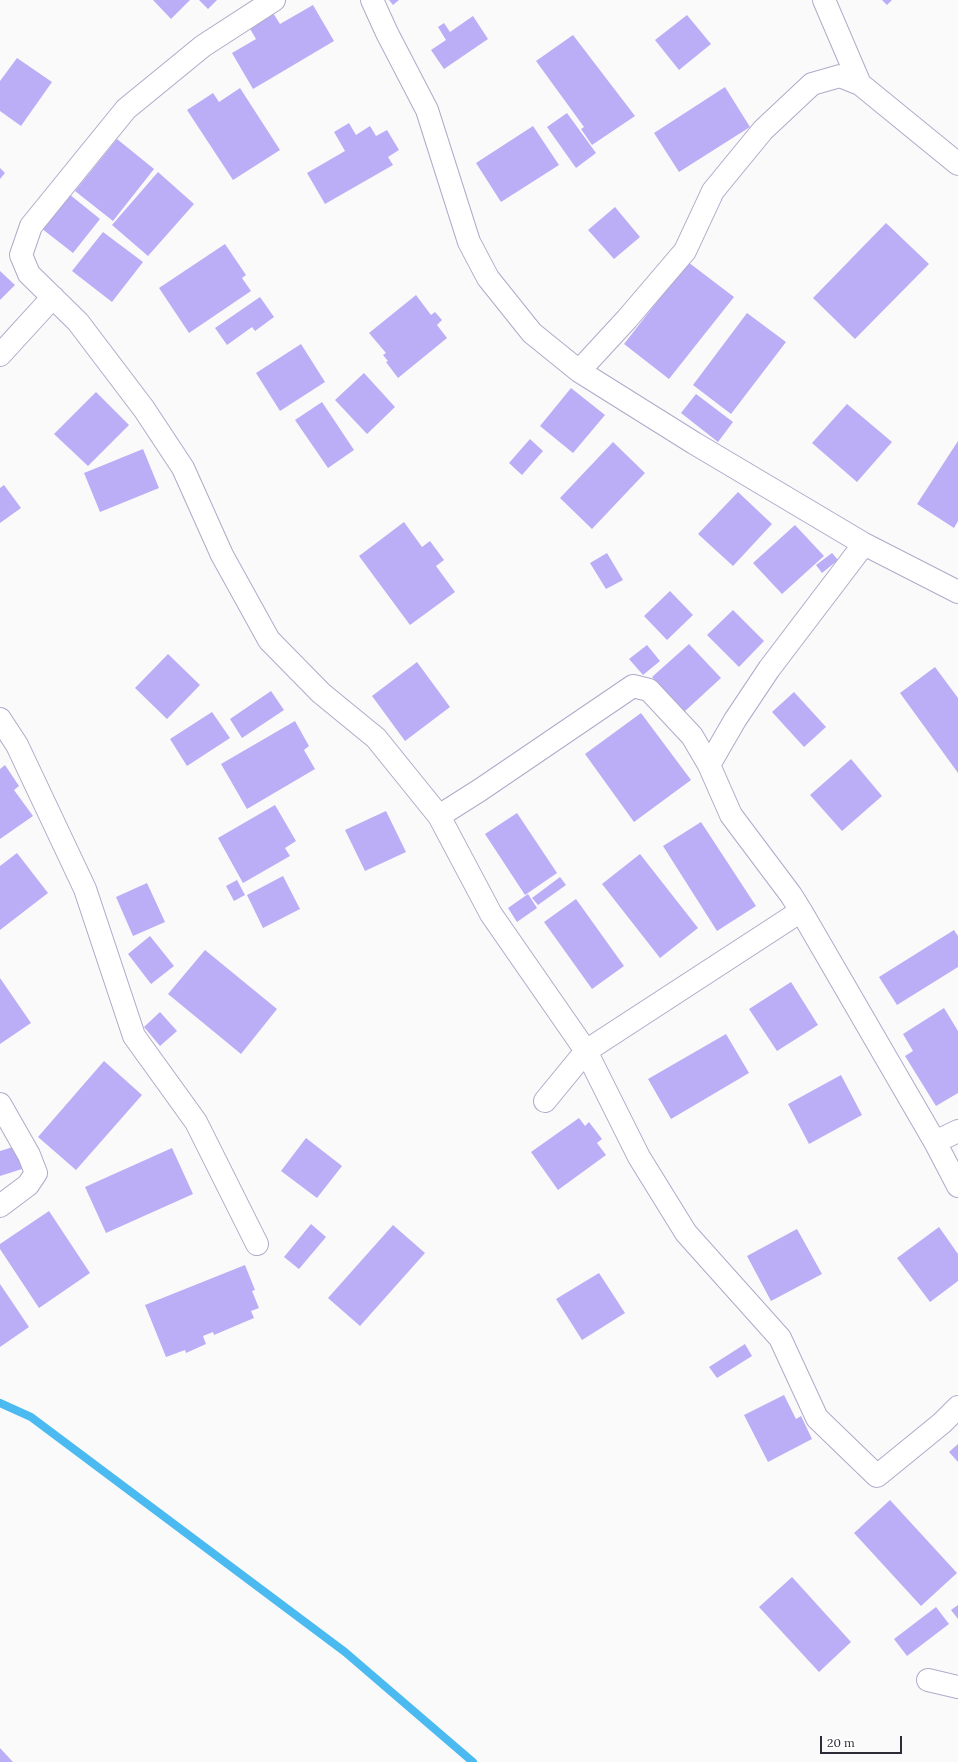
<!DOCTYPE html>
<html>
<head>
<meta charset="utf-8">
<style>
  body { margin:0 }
  #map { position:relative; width:958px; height:1762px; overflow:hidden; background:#fafafa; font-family:Lora,serif }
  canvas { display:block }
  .scale { position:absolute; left:820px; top:1736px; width:82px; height:18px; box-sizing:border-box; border:2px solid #2d2b38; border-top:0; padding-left:5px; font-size:12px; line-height:14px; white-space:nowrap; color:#2d2b38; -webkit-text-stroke:3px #fff; paint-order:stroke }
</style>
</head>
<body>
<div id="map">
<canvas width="958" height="1762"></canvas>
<div class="scale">20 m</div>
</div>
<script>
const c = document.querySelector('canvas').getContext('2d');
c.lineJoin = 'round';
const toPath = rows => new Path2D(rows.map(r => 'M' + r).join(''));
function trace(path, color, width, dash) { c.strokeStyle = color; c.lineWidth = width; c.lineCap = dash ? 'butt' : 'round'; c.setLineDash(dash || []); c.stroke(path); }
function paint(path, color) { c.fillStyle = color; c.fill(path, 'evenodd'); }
trace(toPath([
  [0,1403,31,1417,345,1652,473,1762]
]), '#4bbaf1', 8);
paint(toPath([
  [153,0,190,0,171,19],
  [199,0,217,0,208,9],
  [389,0,399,0,393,5],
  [882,0,892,0,887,5],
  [313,5,334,41,253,89,232,53,256,39,249,27,273,13,280,24],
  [687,15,711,44,679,70,655,40],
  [473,16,488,39,444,69,431,50,446,40,438,27,444,23,450,32],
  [573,35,635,116,592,145,581,129,584,127,536,61],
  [17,58,52,82,21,126,0,111,0,81],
  [725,87,750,127,679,172,654,133],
  [240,88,280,150,233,180,187,110,213,93,219,102],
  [567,113,596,153,576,168,547,127],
  [349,123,356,135,370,126,376,136,387,130,399,150,388,157,393,165,325,204,307,173,345,151,334,132],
  [533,126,559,165,501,202,476,163],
  [117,139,154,169,113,221,75,191],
  [0,168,5,173,0,179],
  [158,172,194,204,148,256,112,225],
  [69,194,100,219,73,253,41,228],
  [615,207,640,237,614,259,588,230],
  [886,223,929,264,855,339,813,298],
  [103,232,143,262,112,302,72,271],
  [225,244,246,275,242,278,251,291,189,333,159,288],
  [688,262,734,297,669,379,624,344],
  [0,271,15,285,0,300],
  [416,295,431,315,435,312,442,320,437,325,447,338,398,378,386,362,388,361,383,355,386,353,369,333],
  [260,297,274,317,255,331,252,327,227,345,215,328],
  [747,313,786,342,731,414,693,385],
  [301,344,325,382,280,411,256,373],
  [364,373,395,407,367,434,335,400],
  [571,388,605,415,573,453,540,426],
  [96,392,129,425,88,466,54,434],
  [696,394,733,422,718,442,681,413],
  [322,402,354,450,328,468,295,420],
  [847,404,892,442,857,482,812,443],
  [530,439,543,451,522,475,509,463],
  [958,441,958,521,954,528,917,504],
  [613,442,645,473,592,529,560,498],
  [143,449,159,488,100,512,84,473],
  [4,485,21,508,0,523,0,488],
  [738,492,772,524,733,566,698,534],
  [404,522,422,547,430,541,444,560,436,566,455,592,410,625,359,556],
  [795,525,824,556,782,594,753,563],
  [607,553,623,580,606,589,590,563],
  [832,553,838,560,822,573,816,565],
  [670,591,693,615,667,640,644,616],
  [733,610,764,641,739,667,707,635],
  [689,644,721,678,684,712,652,677],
  [647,645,660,661,643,675,629,659],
  [168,654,200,685,167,719,135,688],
  [417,662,450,707,405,741,372,696],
  [935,667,958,698,958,773,900,693],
  [271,691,284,710,242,738,230,719],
  [794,692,826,727,804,747,772,712],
  [212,712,230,738,187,766,170,739],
  [641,713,691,780,634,822,585,754],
  [295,721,309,746,304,750,315,769,247,809,221,764],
  [851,759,882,796,842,831,810,795],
  [5,765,19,786,14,790,33,816,0,839,0,769],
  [275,805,296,841,285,848,290,856,243,883,218,838],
  [386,811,406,852,365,871,345,830],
  [517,813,557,873,525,895,485,834],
  [701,822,756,906,717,931,663,846],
  [17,853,48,893,0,930,0,866],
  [640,854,698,928,660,958,602,884],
  [283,876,300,909,263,928,247,895],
  [560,877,566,885,538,905,532,898],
  [237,880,245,895,234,901,226,886],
  [147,883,165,922,133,936,116,897],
  [528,894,537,908,517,922,508,908],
  [576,899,624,966,592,989,544,922],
  [954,930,958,936,958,967,897,1005,879,977],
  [150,936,174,966,151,984,128,954],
  [205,950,277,1009,241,1054,168,994],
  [0,978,31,1023,0,1044],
  [791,982,818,1025,777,1051,749,1009],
  [944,1008,958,1031,958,1093,936,1106,905,1056,913,1051,903,1034],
  [160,1012,177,1031,160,1046,144,1027],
  [726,1034,749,1073,671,1119,648,1079],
  [104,1061,142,1095,76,1170,38,1137],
  [841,1075,862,1115,809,1144,788,1104],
  [579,1118,585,1126,589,1122,602,1139,597,1143,606,1155,558,1190,531,1152],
  [306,1138,342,1166,317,1198,281,1171],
  [16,1146,22,1169,0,1176,0,1151],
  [172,1148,193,1194,106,1233,85,1187],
  [49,1211,90,1273,39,1308,0,1249,0,1244],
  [311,1224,326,1237,299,1269,284,1257],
  [393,1225,425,1253,360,1326,328,1298],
  [939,1227,958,1254,958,1281,930,1302,897,1258],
  [797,1229,822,1274,771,1301,747,1256],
  [245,1265,255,1290,252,1291,259,1308,251,1311,254,1318,214,1335,213,1332,203,1336,206,1344,186,1353,185,1350,166,1357,145,1305],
  [599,1273,625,1313,582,1340,556,1299],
  [0,1284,29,1327,0,1347],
  [745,1344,752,1356,717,1378,709,1367],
  [784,1395,796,1419,801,1416,812,1439,768,1462,744,1415],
  [958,1444,958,1462,949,1452],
  [890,1500,957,1573,921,1606,854,1533],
  [792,1577,851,1642,819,1672,759,1607],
  [958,1605,958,1619,951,1610],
  [936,1607,949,1624,907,1656,894,1639],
  [0,1748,13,1762,0,1762]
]), '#bbaef6');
const minor = toPath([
  [274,0,203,46,126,109,31,226,21,255,29,274,78,322,144,409,183,468,222,555,269,640,321,693,376,738,439,816,480,790,633,686,649,690,692,736,709,765],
  [372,0,387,33,427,110,469,242,488,278,532,333,579,371,694,443,864,544,958,592],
  [824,0,860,84],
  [0,355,53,297],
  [579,371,627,319,685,251,713,191,763,130,812,84,840,76,860,84,958,164],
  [864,544,769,669,735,720,709,765,731,815,791,895,801,911,935,1142,958,1131],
  [0,719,17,745,85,889,134,1036,196,1122,257,1244],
  [439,816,491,914,586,1051,639,1157,686,1233,780,1338,817,1418,877,1476,942,1423,958,1407],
  [545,1101,586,1051,801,911],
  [0,1104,29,1155,36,1173,28,1185,0,1206],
  [935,1142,958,1186],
  [928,1680,958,1687]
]);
trace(minor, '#afaaca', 24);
trace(minor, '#fff', 22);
</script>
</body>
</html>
